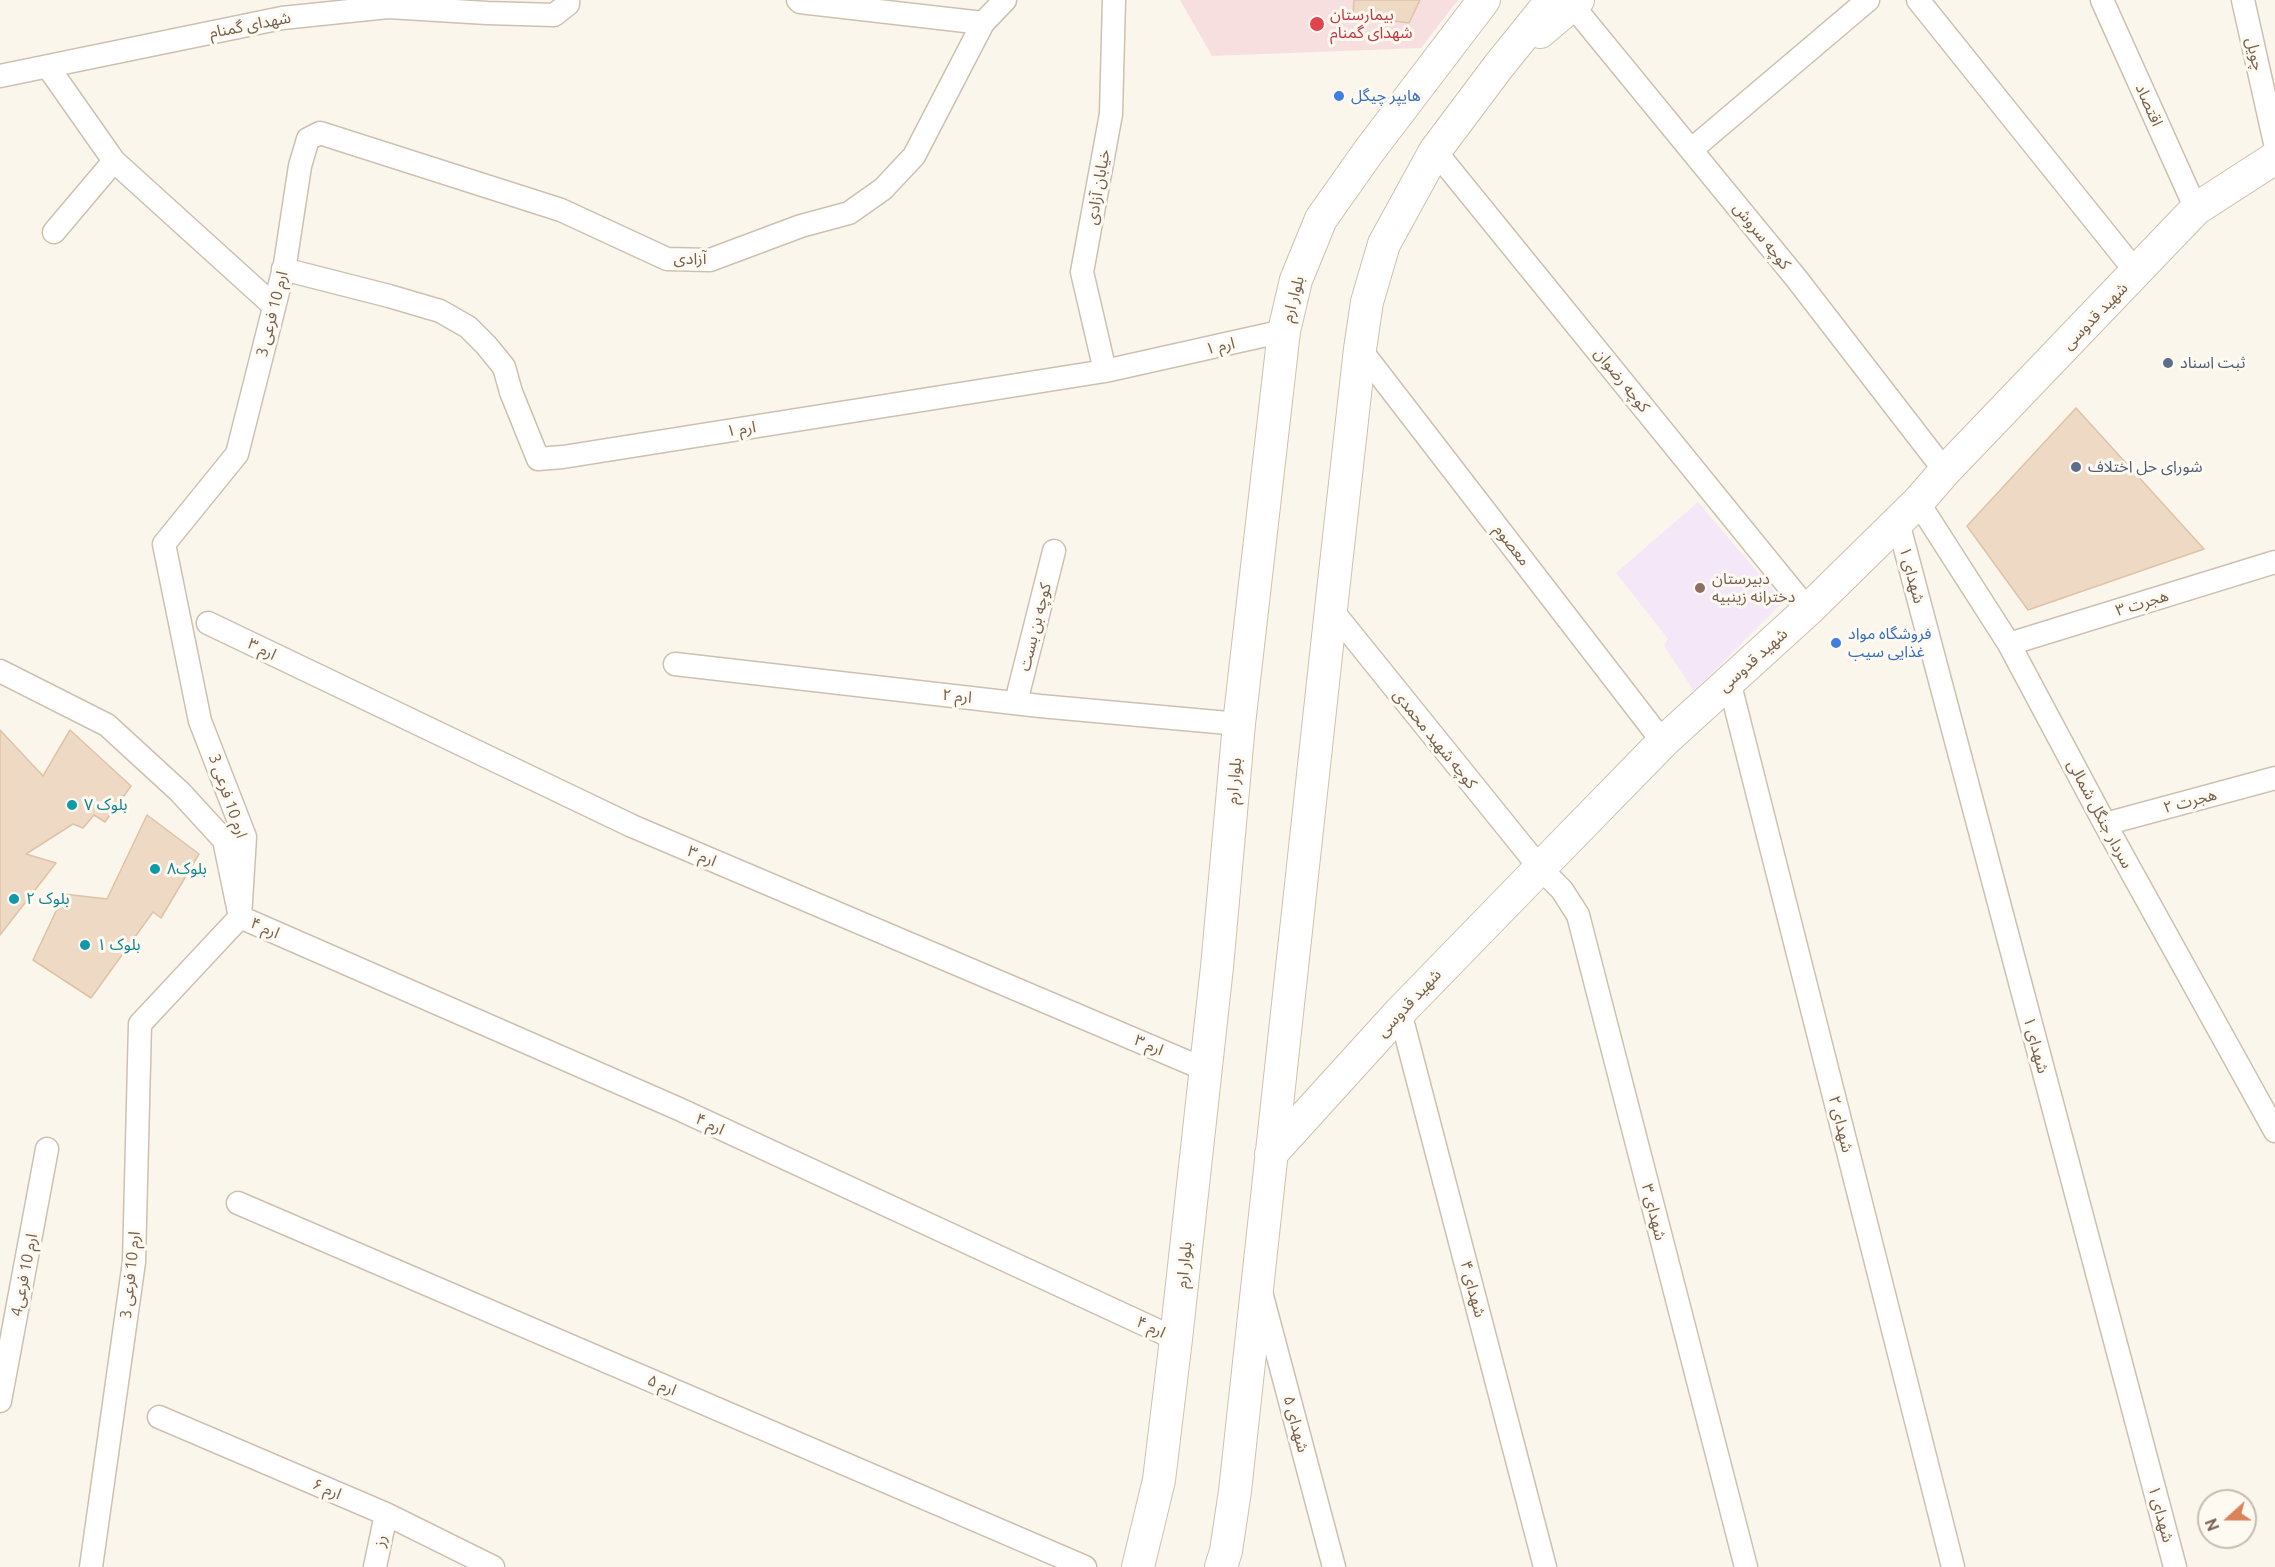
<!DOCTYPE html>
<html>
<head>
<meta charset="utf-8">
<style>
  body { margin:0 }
  #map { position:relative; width:2275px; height:1567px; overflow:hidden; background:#fbf6eb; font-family:Ubuntu,sans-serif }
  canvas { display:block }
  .north { position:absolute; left:2197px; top:1489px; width:60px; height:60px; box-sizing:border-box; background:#fefaf1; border:2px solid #c7bcb0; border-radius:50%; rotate:249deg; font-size:16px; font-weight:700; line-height:24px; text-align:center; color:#75604f }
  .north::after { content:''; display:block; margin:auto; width:21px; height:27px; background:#da835b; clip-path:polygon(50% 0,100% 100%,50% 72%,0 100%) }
</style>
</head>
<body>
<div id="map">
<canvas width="2275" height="1567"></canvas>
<div class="north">N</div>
</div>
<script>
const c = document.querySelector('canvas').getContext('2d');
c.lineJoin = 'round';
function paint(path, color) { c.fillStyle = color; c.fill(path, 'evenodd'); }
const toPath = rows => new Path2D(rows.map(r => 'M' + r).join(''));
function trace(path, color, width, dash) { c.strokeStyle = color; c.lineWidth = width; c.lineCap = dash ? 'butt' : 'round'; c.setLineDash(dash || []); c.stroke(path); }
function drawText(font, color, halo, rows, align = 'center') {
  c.font = font + ' Ubuntu,"Noto Sans Arabic",sans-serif'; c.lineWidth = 6; c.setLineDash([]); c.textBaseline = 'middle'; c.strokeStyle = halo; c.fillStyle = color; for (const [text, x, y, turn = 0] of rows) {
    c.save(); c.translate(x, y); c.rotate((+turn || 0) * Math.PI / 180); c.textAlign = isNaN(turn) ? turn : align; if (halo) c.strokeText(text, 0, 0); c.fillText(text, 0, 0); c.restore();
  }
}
paint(toPath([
  [1698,502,1783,602,1694,691,1664,646,1668,639,1616,573]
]), '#f3e7f8');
paint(toPath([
  [1180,0,1458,0,1421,48,1212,56]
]), '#f8dfdf');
const building = toPath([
  [1354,0,1420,0,1409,23,1353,15,1354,0],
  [2076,408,2204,549,2028,610,1967,526,2076,408],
  [0,730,43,776,70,730,131,786,105,822,94,815,83,828,73,824,26,854,56,863,0,935,0,730],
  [147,815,199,854,161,918,153,912,91,998,33,960,64,894,107,899,147,815]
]);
paint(building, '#eed9c5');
trace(building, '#e0c2a6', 1.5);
const street = toPath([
  [798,0,800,2,983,23],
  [1918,0,2137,273],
  [2102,0,2196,209],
  [2243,0,2275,143],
  [1573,6,1796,278,1945,471],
  [48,67,114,161],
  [0,76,282,18,388,7,487,13,554,15,568,4,568,0],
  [1691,150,1868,0],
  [1435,151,1808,610],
  [54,232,114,161,274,306],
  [283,269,389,296,440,311,468,327,486,345,504,367,511,392,538,459,563,457,1105,371,1284,331],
  [1360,349,1663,742],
  [1105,371,1082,272,1111,114,1114,0],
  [1918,502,2009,644,2105,824,2275,1131],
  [1898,522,2175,1567],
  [1331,609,1540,868,1562,890,1578,915,1746,1567],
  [208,623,632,826,1204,1069],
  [2009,644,2275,562],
  [675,664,1040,706,1239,724],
  [0,671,107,725,180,792,224,840,240,917,679,1109,1176,1339],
  [1729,681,1953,1567],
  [1016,702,1054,551],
  [2105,824,2275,778],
  [1400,1012,1545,1567],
  [238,1203,1085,1567],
  [1262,1296,1334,1567],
  [0,1401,47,1149],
  [159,1417,386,1514,493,1567],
  [91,1567,134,1262,140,1024,240,917,245,837,200,721,164,544,237,454,285,264,300,166,308,139,320,133,561,210,667,259,710,260,801,226,849,213,883,189,914,156,983,23,1005,0],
  [375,1567,386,1514]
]);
const secondary = toPath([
  [1540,32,1578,0],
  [1271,1154,1400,1012,1540,868,1663,742,1808,610,1918,502,1945,471,2196,209,2275,158],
  [1138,1567,1159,1480,1176,1339,1217,967,1239,724,1284,331,1296,280,1321,219,1369,151,1484,0],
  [1221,1567,1226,1551,1235,1491,1331,609,1360,349,1367,302,1384,244,1435,151,1498,67,1552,0]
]);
trace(street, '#cdc0b1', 25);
trace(secondary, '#cfc0af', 34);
trace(street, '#fff', 22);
trace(secondary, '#fff', 32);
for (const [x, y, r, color] of [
  [1317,24,8,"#e0444e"],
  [1339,96,6,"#3f7fe0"],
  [2168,363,6,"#5c6f8a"],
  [2076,467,6,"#5c6f8a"],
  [1700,588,6,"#8d6e63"],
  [1836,643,6,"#3f7fe0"],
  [72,805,6,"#0f9aa8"],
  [155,869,6,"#0f9aa8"],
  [14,899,6,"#0f9aa8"],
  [85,945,6,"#0f9aa8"]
]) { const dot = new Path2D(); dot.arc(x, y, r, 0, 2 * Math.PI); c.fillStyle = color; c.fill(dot); trace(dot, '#fefaf1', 2); }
drawText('16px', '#be3a42', '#fefaf1', [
  ["بیمارستان",1330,15],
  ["شهدای گمنام",1330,33]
], 'left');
drawText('16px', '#75604f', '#fefaf1', [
  ["شهدای گمنام",250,25,-11],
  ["چویل",2255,54,77],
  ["اقتصاد",2149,105,66],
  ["خیابان آزادی",1098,187,-80],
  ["کوچه سروش",1762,236,51],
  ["آزادی",690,259],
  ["بلوار ارم",1293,299,-75],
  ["ارم 10 فرعی 3",272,314,-76],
  ["شهید قدوسی",2095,316,-46],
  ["ارم ۱",1220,346,-13],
  ["کوچه رضوان",1622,380,51],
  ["ارم ۱",741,429,-9],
  ["معصوم",1512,545,52],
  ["شهدای ۱",1912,575,75],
  ["هجرت ۳",2142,603,-17],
  ["کوچه بن بست",1035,627,-76],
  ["ارم ۳",262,649,26],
  ["شهید قدوسی",1753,660,-42],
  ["ارم ۲",957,696,6],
  ["کوچه شهید محمدی",1435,739,51],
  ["بلوار ارم",1234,781,-85],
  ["ارم 10 فرعی 3",228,796,71],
  ["هجرت ۲",2190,801,-15],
  ["سردار جنگل شمالی",2100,814,62],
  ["ارم ۳",702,856,23],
  ["ارم ۴",265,928,24],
  ["شهید قدوسی",1409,1003,-47],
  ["ارم ۳",1149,1045,23],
  ["شهدای ۱",2036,1045,75],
  ["ارم ۴",710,1124,25],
  ["شهدای ۲",1841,1124,76],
  ["شهدای ۳",1654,1212,76],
  ["بلوار ارم",1184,1265,-84],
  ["ارم 10 فرعی4",24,1275,-79],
  ["ارم 10 فرعی 3",130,1275,-84],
  ["شهدای ۴",1473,1289,75],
  ["ارم ۴",1151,1327,25],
  ["ارم ۵",662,1385,23],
  ["شهدای ۵",1296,1424,75],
  ["ارم ۶",327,1489,23],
  ["شهدای ۱",2161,1514,75],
  ["رز",380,1541,-78]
]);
drawText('16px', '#366cbe', '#fefaf1', [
  ["هایپر چیگل",1351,96],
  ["فروشگاه مواد",1848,634],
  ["غذایی سیب",1848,652]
], 'left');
drawText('16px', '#4e5e75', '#fefaf1', [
  ["ثبت اسناد",2180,363],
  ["شورای حل اختلاف",2088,467]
], 'left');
drawText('16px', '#785e54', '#fefaf1', [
  ["دبیرستان",1712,579],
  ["دخترانه زینبیه",1712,597]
], 'left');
drawText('16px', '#0d838f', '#fefaf1', [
  ["بلوک ۷",84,805],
  ["بلوک۸",167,869],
  ["بلوک ۲",26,899],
  ["بلوک ۱",97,945]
], 'left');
</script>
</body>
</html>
